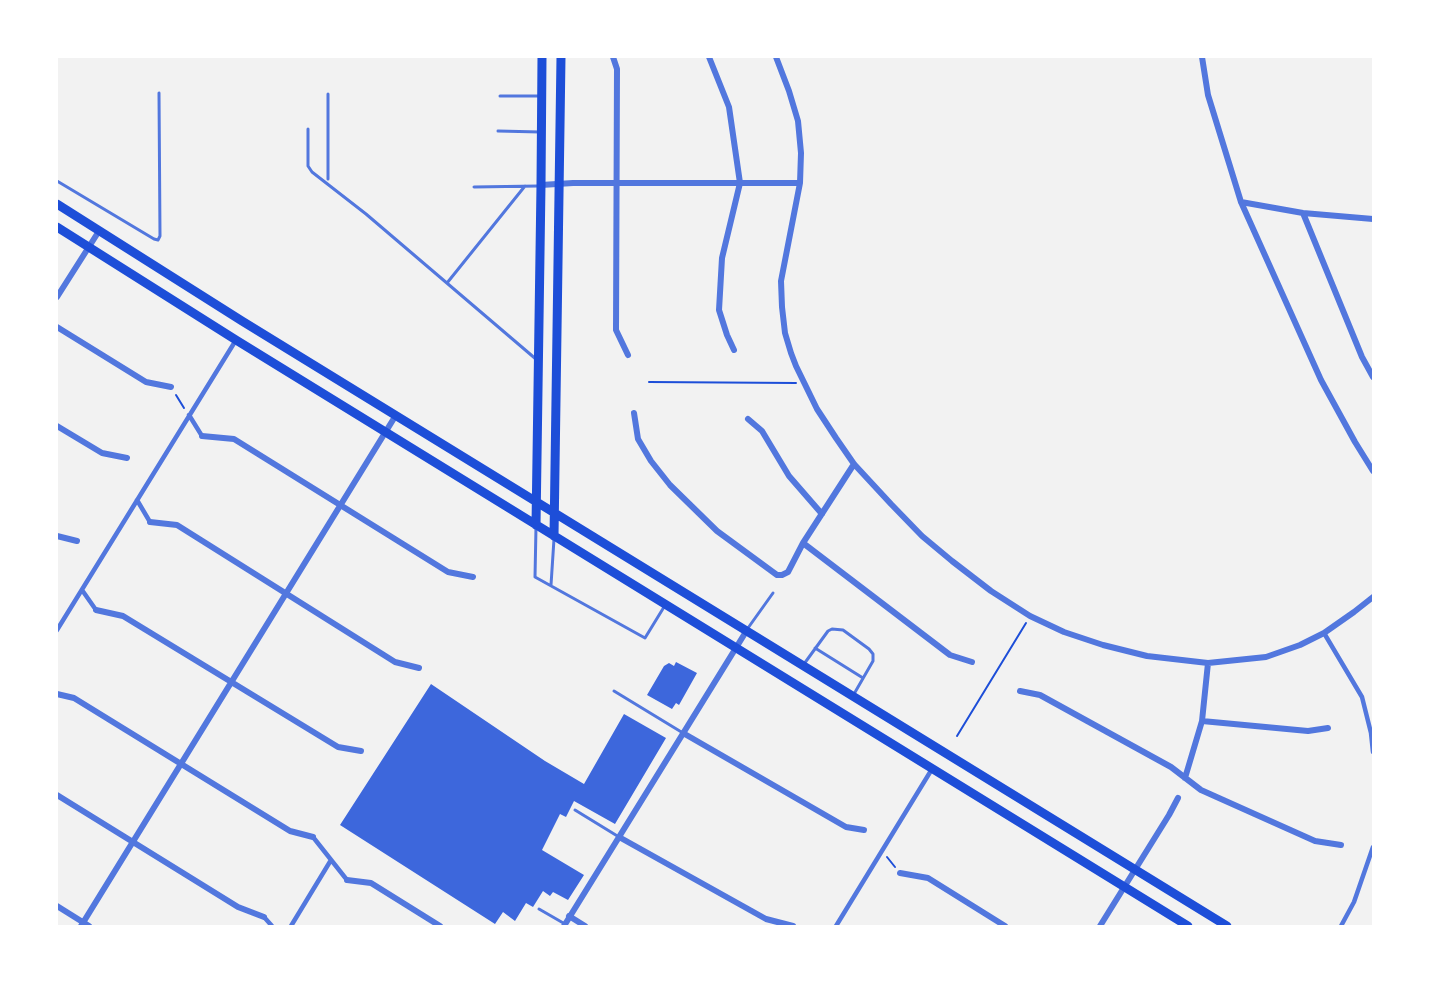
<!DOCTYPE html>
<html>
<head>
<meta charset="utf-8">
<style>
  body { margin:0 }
  #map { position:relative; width:1430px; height:983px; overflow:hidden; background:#f2f2f2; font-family:Georgia,serif }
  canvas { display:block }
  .frame { position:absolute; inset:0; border:58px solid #fff; pointer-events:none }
</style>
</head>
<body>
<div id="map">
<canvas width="1430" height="983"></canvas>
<div class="frame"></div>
</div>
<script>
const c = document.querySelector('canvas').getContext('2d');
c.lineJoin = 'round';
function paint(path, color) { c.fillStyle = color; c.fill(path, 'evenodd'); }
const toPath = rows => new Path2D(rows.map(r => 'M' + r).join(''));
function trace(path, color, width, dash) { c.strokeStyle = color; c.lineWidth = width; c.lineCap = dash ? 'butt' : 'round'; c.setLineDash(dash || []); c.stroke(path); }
paint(toPath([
  [676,662,697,673,679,705,676,703,672,709,647,695,664,666,669,663,674,666],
  [431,684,545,761,584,784,624,714,666,738,615,824,574,801,566,817,560,814,542,850,584,875,568,900,553,892,550,896,543,891,533,907,526,903,515,921,503,912,495,924,340,825]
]), '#3d67dc');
trace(toPath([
  [649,382,796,383],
  [176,395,184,408],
  [957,736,1026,623],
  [887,857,895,867]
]), '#1d4ed8', 2);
trace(toPath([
  [328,94,328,179],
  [500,96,540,96],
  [308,129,308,166,312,172,366,214,537,360],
  [498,131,540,132],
  [57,181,154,239,158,240,160,236,159,93],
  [474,187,538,186],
  [447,283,525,186],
  [536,527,535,577,645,638,664,607],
  [551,585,554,539],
  [748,628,773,593],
  [815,648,863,678],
  [804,664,828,631,832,629,843,630,869,649,873,654,873,661,854,694],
  [614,691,683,733],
  [575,810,619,837],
  [539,909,565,924]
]), '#5277de', 3);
trace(toPath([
  [189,415,202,436],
  [137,500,150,522],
  [82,590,96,610],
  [57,630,236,340],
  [1324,633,1362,697,1371,733,1373,752],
  [313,837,347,880],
  [264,917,272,926],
  [291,926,331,860],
  [836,926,932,769],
  [1341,926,1354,902,1373,847]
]), '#5277de', 4.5);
trace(toPath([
  [613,57,617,69,616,330,628,355],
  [709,57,729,107,740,183,722,258,719,310,727,335,734,350],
  [776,57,789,91,798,121,801,153,800,183,781,281,782,307,785,333,791,353,796,366,817,409,836,438,854,464,891,504,922,536,952,561,991,591,1030,616,1064,632,1103,645,1147,656,1208,663,1266,657,1300,645,1324,633,1354,612,1373,597],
  [1202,57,1208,95,1241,202,1321,380,1355,442,1373,471],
  [541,185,573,183,800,183],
  [1241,202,1303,213,1373,219],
  [1303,213,1362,357,1373,377],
  [57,297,99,231],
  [57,327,146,382,171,387],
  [634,413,638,439,651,461,670,485,717,531,777,575,782,575,788,572,803,543,854,464],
  [748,419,762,431,789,476,822,514],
  [57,426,102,453,127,458],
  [202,436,234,439,448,572,473,577],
  [150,522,177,525,395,662,419,668],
  [57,536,77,541],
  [803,543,950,655,972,662],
  [96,610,123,616,338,747,361,751],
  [1020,691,1040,695,1171,767,1201,790,1315,841,1341,845],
  [57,694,74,698,290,831,313,837],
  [1202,721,1308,731,1328,728],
  [683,733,846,827,864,830],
  [1185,778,1202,721,1208,663],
  [57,795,238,907,264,917],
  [619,837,766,919,793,926],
  [900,873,928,878,1005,926],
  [347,880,371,883,440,926],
  [57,906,89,926],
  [569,916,585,926],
  [81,926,396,415],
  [564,926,747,630],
  [1100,926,1169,815,1178,798]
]), '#5277de', 6);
trace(toPath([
  [57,204,242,321,1227,926],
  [57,227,236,340,1188,926],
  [536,525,541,185,542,57],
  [554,536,561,57]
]), '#1d4ed8', 9);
</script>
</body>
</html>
